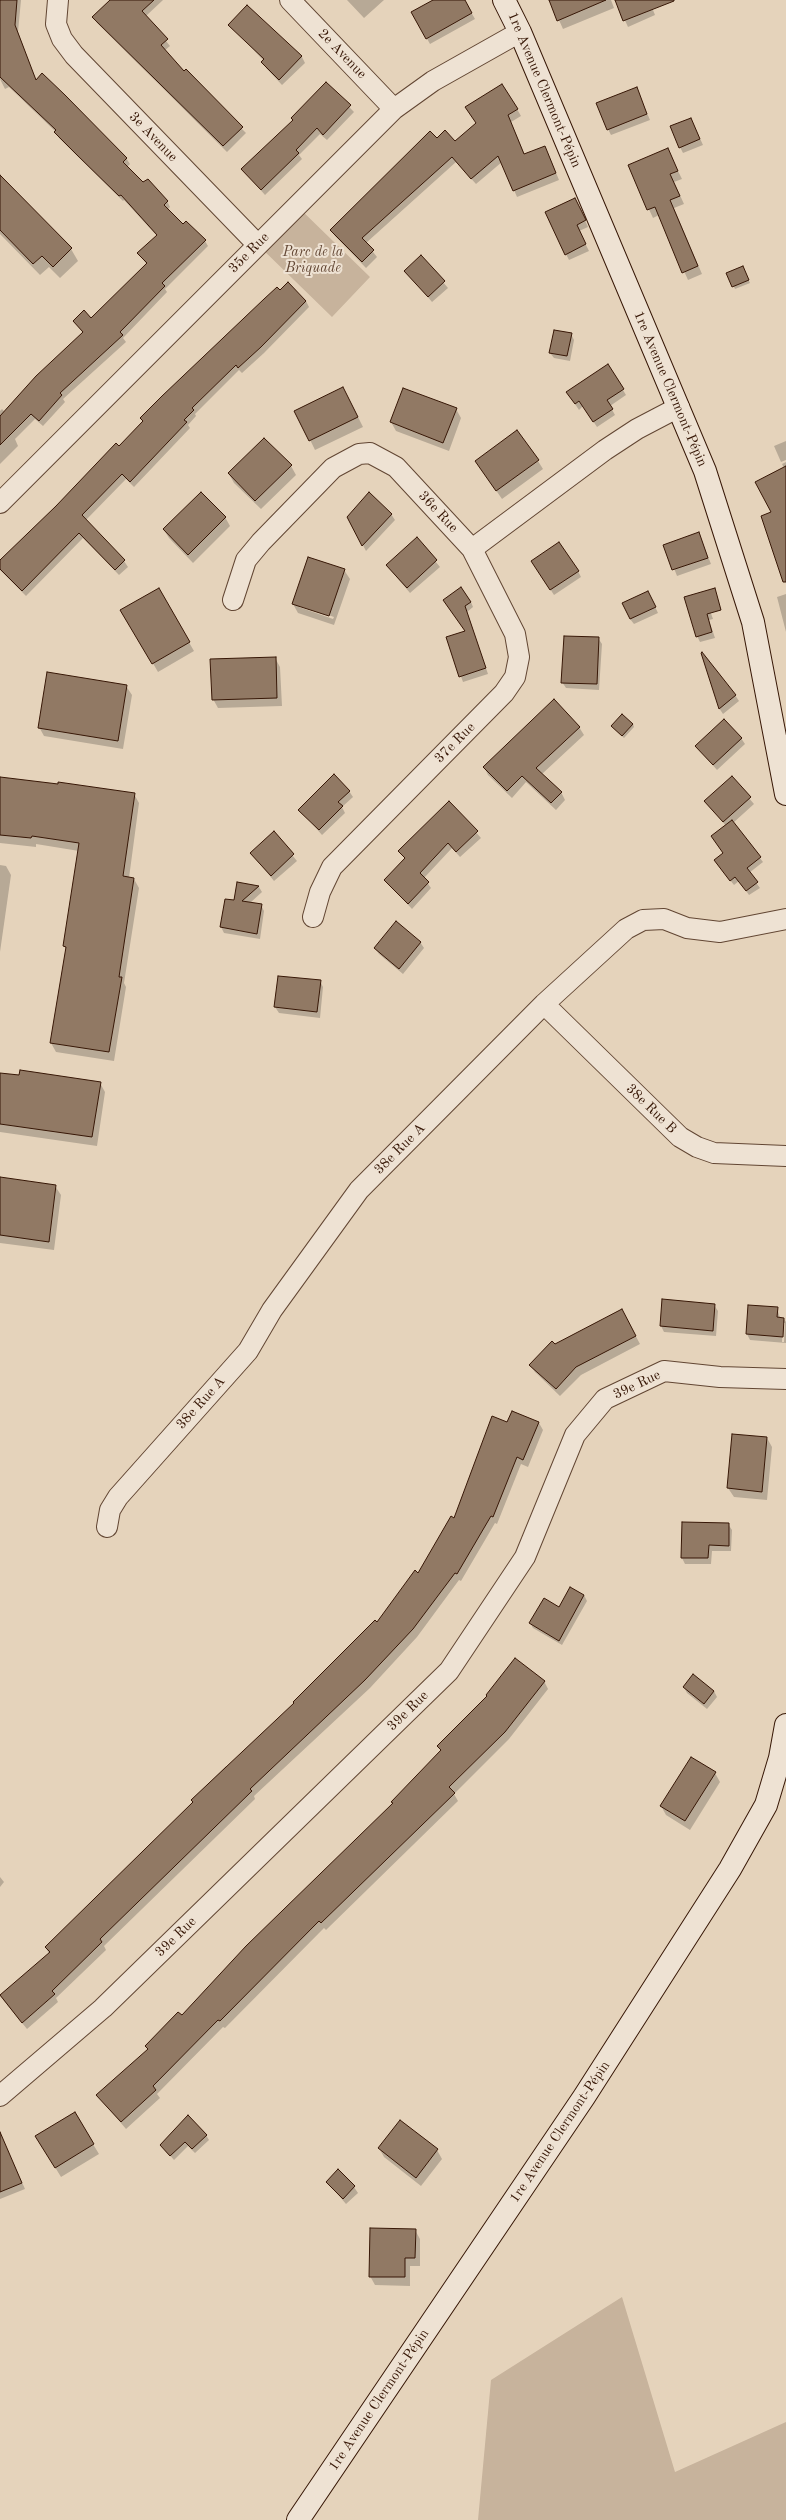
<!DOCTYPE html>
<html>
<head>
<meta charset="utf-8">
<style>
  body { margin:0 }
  canvas { display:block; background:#e5d3bb }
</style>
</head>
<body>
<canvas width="786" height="2520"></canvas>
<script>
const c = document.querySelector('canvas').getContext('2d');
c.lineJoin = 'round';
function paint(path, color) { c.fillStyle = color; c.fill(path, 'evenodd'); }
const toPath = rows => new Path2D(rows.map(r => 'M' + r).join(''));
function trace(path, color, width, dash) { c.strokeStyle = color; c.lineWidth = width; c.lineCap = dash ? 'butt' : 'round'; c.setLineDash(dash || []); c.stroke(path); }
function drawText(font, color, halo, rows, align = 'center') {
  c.font = font + ' "Old Standard TT",serif'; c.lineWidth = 4; c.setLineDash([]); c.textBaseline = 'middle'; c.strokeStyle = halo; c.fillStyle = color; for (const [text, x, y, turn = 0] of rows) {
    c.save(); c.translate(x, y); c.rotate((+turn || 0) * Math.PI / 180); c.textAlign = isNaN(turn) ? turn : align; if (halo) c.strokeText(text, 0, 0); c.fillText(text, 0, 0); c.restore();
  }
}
paint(toPath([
  [296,205,370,277,332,317,257,244],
  [622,2297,675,2472,786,2422,786,2520,478,2520,491,2380]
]), '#c7b39c');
paint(toPath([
  [0,0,21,0,18,32,36,81,126,158,130,164,127,167,143,184,167,201,170,207,167,210,183,226,205,241,208,246,165,289,167,292,123,338,126,342,63,399,65,402,43,426,35,419,15,439,18,446,0,464,0,411,2,409,5,412,83,333,74,321,91,319,147,265,139,254,157,236,124,200,123,201,59,138,56,132,9,87,5,89,0,79],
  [111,0,163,0,146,16,170,46,164,51,246,133,227,152,97,23,93,17],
  [347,0,384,0,364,18],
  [435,0,464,0,475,19,430,44,412,12],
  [550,0,611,0,614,8,563,29],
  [625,0,649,0,655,15,628,27,617,3],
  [247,7,302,57,305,63,282,85,266,68,264,61,230,25],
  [326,83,354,112,327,140,320,134,299,155,302,159,265,195,242,169,294,121],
  [639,94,650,120,611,135,608,129],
  [517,109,521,116,511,122,525,155,548,153,559,180,517,197,502,162,476,184,456,162,366,243,377,257,366,268,335,236,331,230,437,140,455,142],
  [691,119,703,145,683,153,680,147],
  [667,149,682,179,674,182,684,204,674,208,702,274,688,280,659,215,653,218,629,166],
  [0,185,71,249,78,261,60,278,49,267,40,275,0,234],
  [578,205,588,227,579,231,589,251,569,260,566,254],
  [421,256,448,288,432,302,406,271],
  [744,270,750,283,735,289,728,274],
  [306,301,309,307,264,353,242,373,239,370,195,414,196,416,188,425,190,428,134,487,126,479,86,520,124,561,128,567,119,575,83,538,26,596,0,570,0,561,120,448],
  [571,334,574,340,570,361,554,358,550,353],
  [623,390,626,395,610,406,615,415,597,427,583,406,579,410,571,398],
  [348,397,363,427,315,450,296,411],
  [456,409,461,418,449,451,396,431,391,422],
  [786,441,786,460,781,462,774,446],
  [538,461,543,469,502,499,482,470],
  [786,462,786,572,773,513,784,468,782,464],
  [291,466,296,475,261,509,234,483,229,474],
  [391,514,395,520,366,551,348,517],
  [225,517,230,526,193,563,169,538,164,530],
  [699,534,711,564,677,576,665,545],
  [417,539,440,567,410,593,387,566],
  [536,567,578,571,581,577,554,595],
  [344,570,350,579,334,625,298,613,293,604],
  [299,605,334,617,333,619,299,607],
  [158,589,194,651,158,672,122,610],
  [786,594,786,632,777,597],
  [651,598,658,613,634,624,630,619],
  [706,599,713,619,709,620,715,638,700,642,697,636],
  [444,601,471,602,473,607,467,612,488,674,463,682,447,638,466,631],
  [598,638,602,644,599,690,566,688,562,682],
  [275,658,280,667,282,706,218,708,213,699],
  [126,686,132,695,123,749,44,736,39,727],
  [735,695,739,701,723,714,719,708],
  [633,724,634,727,624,738,612,726],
  [579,727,584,735,542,774,561,792,565,800,556,810,526,782,512,798,488,775,484,767],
  [741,738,745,744,717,770,696,746],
  [0,778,134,794,139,803,129,878,134,879,139,888,124,983,126,987,114,1061,56,1052,51,1043,67,950,64,946,79,851,36,844,36,847,0,843],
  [732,778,754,804,733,823,763,862,749,873,760,888,749,895,739,881,734,885,718,865,724,853,712,837,726,826,706,801],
  [349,791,353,797,342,807,345,813,322,835,300,810],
  [449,802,481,838,460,857,452,848,424,878,431,888,412,909,385,880,405,859,400,851],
  [274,833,297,861,274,881,251,853],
  [0,865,6,866,11,875,0,952],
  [237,883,259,887,262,892,250,903,261,905,264,911,260,939,224,933,221,927,225,900,234,901],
  [420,942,424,948,403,974,379,954,375,948],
  [320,981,323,987,320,1018,279,1013,275,1007],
  [0,1074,100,1083,105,1092,97,1146,0,1132],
  [0,1178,55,1186,61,1195,54,1250,0,1243],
  [663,1300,714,1305,718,1311,716,1336,664,1332,661,1326],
  [749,1306,777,1308,780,1318,784,1319,786,1322,786,1343,750,1340,747,1334],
  [783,1323,785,1323,784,1342,782,1342],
  [626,1318,640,1344,581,1375,560,1396,535,1372,530,1365,555,1345],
  [507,1423,539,1423,543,1430,528,1467,521,1464,497,1524,495,1523,461,1581,459,1580,417,1637,370,1688,254,1796,255,1799,104,1946,106,1950,56,1998,58,2002,27,2029,0,1996,49,1954,46,1948,194,1803,192,1800,226,1766,228,1768,377,1623,419,1574,454,1519],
  [767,1438,772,1447,767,1500,734,1497,728,1488],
  [728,1524,732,1530,731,1551,712,1551,711,1564,685,1564,682,1558],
  [584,1595,587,1601,562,1645,533,1628,530,1623],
  [544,1681,548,1689,509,1739,454,1794,458,1801,326,1930,324,1928,225,2028,223,2027,157,2094,160,2098,126,2129,97,2095,148,2050,393,1804,392,1802,441,1751,438,1746],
  [684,1687,714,1691,717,1697,707,1709,687,1693],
  [715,1773,720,1782,690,1830,666,1815,661,1806],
  [0,1877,4,1882,0,1887],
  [74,2113,99,2154,61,2177,36,2136],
  [206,2135,209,2140,195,2153,188,2146,174,2160,161,2145],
  [379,2148,437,2150,442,2159,421,2186,384,2157],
  [0,2160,13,2162,25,2189,0,2199],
  [327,2182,354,2187,358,2193,346,2204],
  [415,2230,420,2239,420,2266,410,2266,410,2286,375,2285,370,2276]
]), '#0003');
const building = toPath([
  [0,0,17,0,15,25,36,80,42,73,65,95,127,158,123,162,143,182,148,179,168,201,164,205,183,224,186,221,206,240,162,283,165,286,120,332,123,335,60,393,62,395,39,421,31,414,0,445,0,416,36,376,83,332,73,321,84,310,91,318,147,263,137,253,157,235,121,195,119,196,77,155,54,132,56,130,0,77,0,0],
  [110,0,154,0,142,11,168,39,161,45,184,71,186,69,243,127,223,146,92,17,110,0],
  [433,0,465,0,472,13,426,39,411,12,433,0],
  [549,0,606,0,557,21,549,0],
  [615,0,674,0,674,1,623,21,615,0],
  [247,5,302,56,279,80,261,62,264,59,228,25,247,5],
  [326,82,351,105,323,135,317,128,296,150,299,153,261,190,241,169,293,120,291,118,326,82],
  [502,84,518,109,508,115,524,154,545,146,556,173,513,191,498,156,471,179,452,157,362,238,374,250,362,262,330,230,430,131,437,138,445,130,455,141,476,123,465,107,502,84],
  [637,87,647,114,607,130,596,103,637,87],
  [691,118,700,139,679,148,670,126,691,118],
  [668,148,678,171,670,174,680,196,670,200,698,266,682,273,655,207,647,210,628,165,668,148],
  [0,175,72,248,53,267,42,256,33,264,0,230,0,175],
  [575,198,586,220,577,225,586,244,565,255,545,212,575,198],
  [421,255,445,281,428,297,404,271,421,255],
  [743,266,749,280,732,287,726,273,743,266],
  [288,282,306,301,261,347,238,368,236,365,192,408,194,410,184,420,187,422,130,482,122,474,82,515,125,560,115,570,79,533,22,591,0,569,0,560,56,506,116,443,119,446,143,421,140,418,162,396,264,299,277,287,280,290,288,282],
  [554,330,572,333,567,356,549,353,554,330],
  [608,364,624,389,607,400,613,409,593,422,579,401,575,404,566,392,608,364],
  [343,387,358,417,309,441,294,411,343,387],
  [403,388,457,408,443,443,390,422,403,388],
  [517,430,539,460,496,491,475,461,517,430],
  [264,438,292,465,255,501,228,473,264,438],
  [786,466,786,582,783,582,761,516,771,512,755,482,786,466],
  [201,492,226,517,188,555,163,529,201,492],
  [369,492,392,514,362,546,347,517,369,492],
  [699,532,708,558,672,570,663,545,699,532],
  [417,537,437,560,407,588,386,565,417,537],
  [559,542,579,571,550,590,531,561,559,542],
  [308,557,345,569,329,616,292,604,308,557],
  [461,587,471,602,465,606,486,668,459,677,446,637,465,631,443,600,461,587],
  [159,588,190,642,152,664,120,610,159,588],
  [715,588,721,610,707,614,712,632,696,637,684,597,715,588],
  [648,591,656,607,630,619,622,603,648,591],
  [564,636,599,637,597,684,561,683,564,636],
  [702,652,736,695,719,709,701,653,702,652],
  [276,657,277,698,212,700,210,659,276,657],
  [47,672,127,685,118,741,38,728,47,672],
  [554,699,580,727,536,768,562,792,551,803,522,776,507,791,483,767,554,699],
  [622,714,633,724,622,736,611,726,622,714],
  [724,719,742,738,713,765,695,746,724,719],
  [334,774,350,791,338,802,343,806,319,830,298,810,334,774],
  [732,776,751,797,723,822,704,801,732,776],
  [0,777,58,784,58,782,135,793,123,876,134,878,119,977,122,977,109,1052,50,1043,66,947,63,946,79,843,32,836,31,838,0,835,0,777],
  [449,801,478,831,456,852,448,843,420,873,429,882,408,904,384,880,405,858,398,851,449,801],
  [732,820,761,857,747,868,758,882,746,891,735,877,730,881,714,860,723,853,711,836,732,820],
  [274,831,294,854,271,876,250,853,274,831],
  [237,882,259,886,242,901,262,904,257,934,220,927,225,899,234,900,237,882],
  [396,921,421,942,399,969,374,948,396,921],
  [278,976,321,980,317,1012,274,1007,278,976],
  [20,1070,101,1082,92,1137,0,1124,0,1073,19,1075,20,1070],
  [0,1177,56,1185,49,1242,0,1235,0,1177],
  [662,1299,715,1304,713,1331,660,1326,662,1299],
  [748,1305,778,1307,777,1317,784,1318,783,1337,746,1334,748,1305],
  [622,1309,636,1336,576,1367,556,1389,529,1365,552,1341,555,1344,622,1309],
  [512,1411,539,1422,523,1460,517,1457,493,1517,491,1516,457,1574,455,1573,413,1629,365,1680,250,1789,252,1791,100,1939,102,1942,52,1991,55,1994,22,2023,0,1995,50,1952,45,1947,193,1802,191,1800,294,1703,293,1702,375,1620,377,1622,415,1570,418,1573,451,1516,454,1518,492,1416,507,1422,512,1411],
  [732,1434,767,1437,762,1492,727,1488,732,1434],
  [682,1522,729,1523,729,1546,709,1545,708,1558,681,1558,682,1522],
  [570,1587,584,1595,559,1641,529,1623,544,1598,559,1607,570,1587],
  [515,1658,545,1681,505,1732,449,1787,455,1793,321,1923,319,1921,220,2021,218,2020,153,2086,156,2090,121,2122,96,2095,148,2049,145,2046,178,2012,182,2015,246,1946,393,1803,391,1802,441,1750,437,1746,487,1696,486,1695,515,1658],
  [693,1674,714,1691,704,1704,683,1687,693,1674],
  [691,1757,716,1772,685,1821,660,1806,691,1757],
  [75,2112,94,2144,55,2168,35,2136,75,2112],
  [188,2115,207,2135,192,2149,185,2142,170,2156,160,2145,188,2115],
  [400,2120,438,2149,416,2178,378,2148,400,2120],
  [0,2132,22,2183,0,2192,0,2132],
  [338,2169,355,2186,343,2199,326,2182,338,2169],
  [370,2228,416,2229,415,2258,405,2258,405,2277,369,2277,370,2228]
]);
paint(building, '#917964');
trace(building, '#371706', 1);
const street = toPath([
  [58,0,56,24,62,39,74,55,257,244],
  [290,0,394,109],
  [0,503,394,109,433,81,520,32],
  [472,549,605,450,637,429,679,407],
  [233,600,246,560,261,542,333,468,359,454,370,453,396,467,472,549,515,634,519,657,515,677,504,693,332,867,320,892,313,917],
  [544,1004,680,1137,697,1147,714,1153,786,1156],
  [107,1527,110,1510,118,1497,248,1351,272,1310,359,1190,544,1004,626,929,643,920,664,919,687,928,720,932,786,919],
  [0,2096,103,2008,449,1671,525,1557,575,1435,605,1399,664,1371,720,1377,786,1379]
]);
const secondary = toPath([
  [504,0,520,32,705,471,753,622,786,794],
  [298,2520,584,2097,730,1869,766,1805,780,1758,786,1725]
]);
trace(street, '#624633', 22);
trace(secondary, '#371706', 24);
trace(street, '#eee2d3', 20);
trace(secondary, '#eee2d3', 22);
drawText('14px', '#371706', '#eee2d3', [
  ["2e Avenue",342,54,46],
  ["1re Avenue Clermont-Pépin",544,90,67],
  ["3e Avenue",153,137,46],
  ["35e Rue",249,253,-45],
  ["1re Avenue Clermont-Pépin",670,389,67],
  ["36e Rue",438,512,47],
  ["37e Rue",455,743,-45],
  ["38e Rue B",651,1109,44],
  ["38e Rue A",400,1149,-45],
  ["39e Rue",637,1385,-25],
  ["38e Rue A",201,1403,-48],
  ["39e Rue",408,1711,-44],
  ["39e Rue",176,1937,-44],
  ["1re Avenue Clermont-Pépin",560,2132,-56],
  ["1re Avenue Clermont-Pépin",379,2400,-56]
]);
drawText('italic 14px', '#624633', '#eee2d3', [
  ["Parc de la",313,252],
  ["Briquade",313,268]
]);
</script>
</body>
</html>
